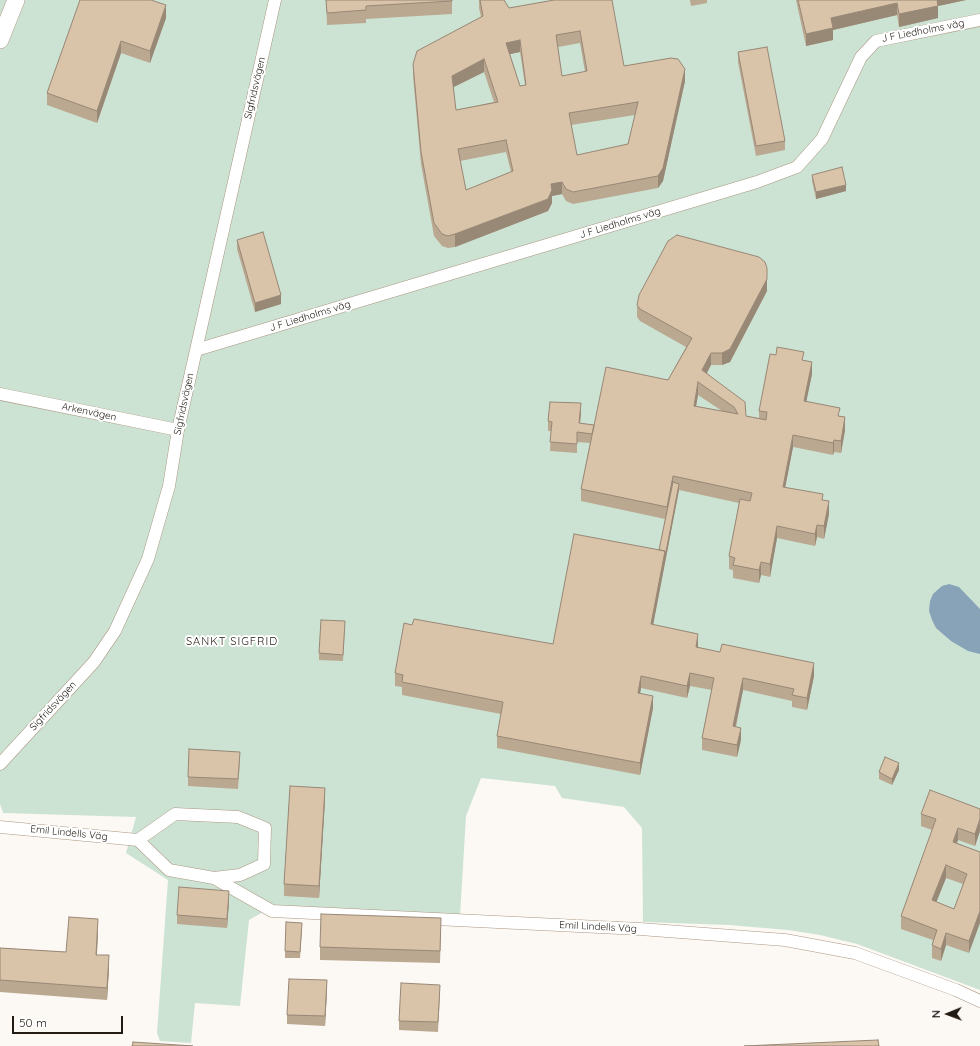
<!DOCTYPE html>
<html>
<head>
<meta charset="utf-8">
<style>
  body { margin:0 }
  #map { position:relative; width:980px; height:1046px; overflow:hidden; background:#fcf8f4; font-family:Quicksand,sans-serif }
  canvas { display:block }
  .north { position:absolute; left:928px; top:994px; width:40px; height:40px; -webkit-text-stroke:3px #fff; paint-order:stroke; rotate:269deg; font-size:11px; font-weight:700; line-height:16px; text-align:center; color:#221b13 }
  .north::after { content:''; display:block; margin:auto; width:14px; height:18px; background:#221b13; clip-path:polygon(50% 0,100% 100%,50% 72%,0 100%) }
  .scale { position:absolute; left:12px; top:1016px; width:111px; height:18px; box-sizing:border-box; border:2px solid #221b13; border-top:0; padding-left:5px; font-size:12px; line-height:14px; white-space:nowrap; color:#221b13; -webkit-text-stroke:3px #fff; paint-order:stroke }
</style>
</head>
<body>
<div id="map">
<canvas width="980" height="1046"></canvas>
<div class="north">N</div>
<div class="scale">50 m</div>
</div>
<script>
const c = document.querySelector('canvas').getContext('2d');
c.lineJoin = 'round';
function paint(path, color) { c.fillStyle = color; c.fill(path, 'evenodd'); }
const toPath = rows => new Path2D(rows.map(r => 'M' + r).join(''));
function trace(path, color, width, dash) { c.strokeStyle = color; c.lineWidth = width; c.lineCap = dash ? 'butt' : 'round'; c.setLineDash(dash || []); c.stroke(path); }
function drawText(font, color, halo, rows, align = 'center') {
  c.font = font + ' Quicksand,sans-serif'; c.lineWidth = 4; c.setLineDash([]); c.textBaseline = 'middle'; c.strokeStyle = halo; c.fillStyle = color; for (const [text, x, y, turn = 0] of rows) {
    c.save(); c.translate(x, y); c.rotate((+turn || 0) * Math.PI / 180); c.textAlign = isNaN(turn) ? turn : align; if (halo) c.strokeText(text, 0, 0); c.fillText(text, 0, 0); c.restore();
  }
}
paint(toPath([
  [0,0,980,0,980,990,857,944,820,935,788,930,729,925,643,922,642,828,624,807,562,798,555,786,481,778,466,816,460,916,272,907,249,920,240,1006,195,1003,191,1043,160,1041,157,1033,168,880,126,853,136,817,3,813,0,804]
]), '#cce3d3');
paint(toPath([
  [949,584,959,587,980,609,980,654,968,651,951,641,936,628,932,620,929,611,930,601,933,594,942,586]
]), '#88a3b8');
const street = toPath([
  [196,350,757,182,797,167,822,139,861,57,876,41,980,20],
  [0,394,178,430],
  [0,764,94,662,115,631,148,559,169,486,178,430,275,0],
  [0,827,138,840,169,870,214,878,272,911,640,929,785,940,855,953,956,990,980,1001],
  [138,840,175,814,238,817,265,828,264,864,240,875,214,878]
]);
const secondary = toPath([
  [0,40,16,0]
]);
trace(street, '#aa9782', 13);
trace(secondary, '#aa9782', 18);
trace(street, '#fff', 12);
trace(secondary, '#fff', 17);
paint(toPath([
  [80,0,166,18,150,63,121,53,97,123,47,105,47,93],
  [326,0,452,0,452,14,366,19,366,23,327,25],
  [479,0,504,0,509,8,554,0,624,66,685,81,663,181,658,188,573,204,566,201,562,194,552,196,552,203,548,211,455,247,448,248,442,246,434,236,421,164,413,76,413,64,481,17,479,8],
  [580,43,585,72,562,76,558,47],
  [520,52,525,85,520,86,510,54],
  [484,72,494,102,456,110,453,87],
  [635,115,628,144,577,155,571,125],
  [506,152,511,172,466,190,460,161],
  [690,0,707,0,707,3,691,6],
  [796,0,966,0,938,6,938,18,899,27,897,15,833,30,833,40,806,46],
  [738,52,785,141,785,150,756,156,738,62],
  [812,175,846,191,816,199,812,181],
  [237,240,281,304,255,312,237,249],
  [767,280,767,291,730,362,722,365,711,365,707,373,746,416,759,418,759,411,804,360,812,374,806,401,840,417,845,430,841,453,834,452,833,455,793,447,785,487,823,500,829,514,824,539,817,537,815,546,777,538,770,577,761,575,759,583,733,578,733,570,729,569,729,556,739,503,679,490,653,624,698,646,698,647,814,676,807,710,792,707,792,701,743,690,736,727,741,740,737,757,702,750,702,738,712,690,690,686,687,698,641,688,640,693,653,708,640,775,497,748,497,736,501,714,402,695,402,687,395,686,395,673,412,625,553,644,659,550,665,519,581,501,581,489,590,443,577,442,577,453,550,451,551,431,548,431,548,421,581,413,580,423,594,425,668,380,686,347,640,321,637,317,637,305],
  [698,395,722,411,696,406],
  [345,628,343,661,319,660,319,653],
  [240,761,238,789,188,786,188,777],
  [899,770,892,785,879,779,879,772],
  [325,800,319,898,284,896,284,884],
  [980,809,980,831,975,846,958,840,957,843,980,852,969,953,946,945,941,961,932,958,932,945,933,940,901,929,901,916,932,830,921,826,921,814],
  [946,878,963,884,954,909,936,902],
  [229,900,227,928,177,924,177,915],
  [302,929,300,958,285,958,285,951],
  [441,930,440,963,320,960,320,947],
  [98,931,97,955,109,968,107,1000,0,992,0,948,66,952],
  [327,990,325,1026,287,1024,287,1015],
  [440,994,438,1032,399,1030,399,1021]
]), '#bba891');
paint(toPath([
  [935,0,966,0,938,6,938,18,899,27,899,14],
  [897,3,897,15,833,30,833,40,806,46,806,34,831,18],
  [166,5,166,18,150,63,150,51],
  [520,40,520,52,506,55,506,43],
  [121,41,121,53,97,123,97,111],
  [484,59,484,72,452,88,452,76],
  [685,69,685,81,663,181,658,188,658,176],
  [562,182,562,194,552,196,552,203,548,211,455,247,455,234,551,184],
  [846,185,846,191,816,199,816,192],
  [767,268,767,291,730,362,722,365,722,353],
  [281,295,281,304,255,312,255,303],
  [711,353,711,365,702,382,702,370],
  [812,362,812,374,804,413,804,401],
  [698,382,698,395,694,418,694,406],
  [581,403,581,413,579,432,579,423],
  [845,417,845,430,841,453,841,441],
  [793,435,793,447,783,499,783,487],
  [834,440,834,452,833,455,833,443],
  [673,476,673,489,667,519,667,507],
  [679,484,679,490,651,636,651,624,665,551],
  [829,501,829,514,824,539,824,526],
  [817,525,817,537,815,546,815,534],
  [777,526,777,538,770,577,770,564],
  [761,562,761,575,759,583,759,570],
  [698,634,698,646,696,659,696,647],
  [814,663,814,676,807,710,807,698],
  [690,673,690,686,687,698,687,686],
  [641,676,641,688,638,705,638,693],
  [743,678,743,690,733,738,733,726],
  [653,696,653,708,640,775,640,763],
  [741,728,741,740,737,757,737,745],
  [899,763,899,770,892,785,892,779],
  [325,788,325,800,319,898,319,886],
  [980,819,980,831,975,846,975,834],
  [958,828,958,840,953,854,953,842],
  [946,865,946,878,932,913,932,900],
  [229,891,229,900,227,928,227,919],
  [980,911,980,923,969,953,969,941],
  [98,919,98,931,96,967,96,955],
  [946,933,946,945,941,961,941,949],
  [109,955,109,968,107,1000,107,988],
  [327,980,327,990,325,1026,325,1016]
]), '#988876');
const building = toPath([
  [80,0,151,0,166,5,150,51,121,41,97,111,47,93,80,0],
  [326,0,452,0,452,1,366,6,366,10,327,13,326,0],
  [480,0,504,0,509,8,554,0,612,0,624,66,671,58,678,59,685,69,663,168,658,176,573,192,566,189,562,182,551,184,552,190,548,199,455,234,448,236,442,234,434,223,421,152,413,64,417,51,483,16,480,0],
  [580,31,587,71,562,76,556,35,580,31],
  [520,40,526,85,520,86,506,43,520,40],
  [484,59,498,102,456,110,452,76,484,59],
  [638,102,628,144,577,155,569,113,638,102],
  [506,140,513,171,466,190,458,149,506,140],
  [798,0,937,0,938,6,899,14,897,3,831,18,833,28,806,34,798,0],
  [767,47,785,141,756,146,738,52,767,47],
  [842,167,846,185,816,192,812,175,842,167],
  [263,232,281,295,255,303,237,240,263,232],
  [677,235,759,257,765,262,767,268,767,279,730,349,722,353,711,353,702,370,745,402,746,416,766,420,767,412,759,411,770,354,776,355,777,347,804,352,802,360,812,362,804,401,840,408,838,416,845,417,841,441,834,440,833,443,793,435,783,487,823,494,822,500,829,501,824,526,817,525,815,534,777,526,770,564,761,562,759,570,733,565,735,558,729,556,740,499,750,501,752,493,673,476,667,507,581,489,606,367,668,380,692,338,640,309,637,305,639,295,668,241,677,235],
  [698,382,734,407,738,414,694,406,698,382],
  [550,402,581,403,579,423,594,425,592,434,577,432,577,444,550,442,552,422,548,421,550,402],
  [673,482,679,484,665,557,665,551,659,550,673,482],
  [574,534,665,551,651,624,698,634,696,647,720,652,722,644,814,663,807,698,792,695,794,689,743,678,733,726,741,728,737,745,702,738,714,678,690,673,687,686,641,676,638,693,653,696,640,763,497,736,503,702,402,682,403,675,395,673,404,623,412,625,414,619,553,644,574,534],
  [321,620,345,621,343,655,319,653,321,620],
  [189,749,240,752,238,779,188,777,189,749],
  [885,757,899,763,892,779,879,772,885,757],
  [290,786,325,788,319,886,284,884,290,786],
  [930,790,980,809,980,819,975,834,958,828,953,842,980,852,980,911,969,941,946,933,941,949,932,945,937,930,901,916,936,819,921,814,930,790],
  [946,865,967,874,954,909,932,900,946,865],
  [179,887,229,891,227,919,177,915,179,887],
  [321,914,441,918,440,951,320,947,321,914],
  [69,917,98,919,96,955,109,955,107,988,0,980,0,948,66,952,69,917],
  [286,922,302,923,300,952,285,951,286,922],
  [289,979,327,980,325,1016,287,1015,289,979],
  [401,983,440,985,438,1022,399,1021,401,983],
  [878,1040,879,1046,744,1046,878,1040],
  [133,1042,193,1046,132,1046,133,1042]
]);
paint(building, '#d9c3a9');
trace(building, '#988876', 1);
drawText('10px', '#221b13', '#fff', [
  ["J F Liedholms väg",923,31,-11],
  ["Sigfridsvägen",255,88,-77],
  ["J F Liedholms väg",620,223,-17],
  ["J F Liedholms väg",310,316,-17],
  ["Sigfridsvägen",184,404,-78],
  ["Arkenvägen",89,412,12],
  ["Sigfridsvägen",53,706,-47],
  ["Emil Lindells Väg",69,833,6],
  ["Emil Lindells Väg",598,927,3]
]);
c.letterSpacing = '1px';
drawText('11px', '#221b13', '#fff', [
  ["SANKT SIGFRID",232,642]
]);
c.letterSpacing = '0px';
</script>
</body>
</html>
